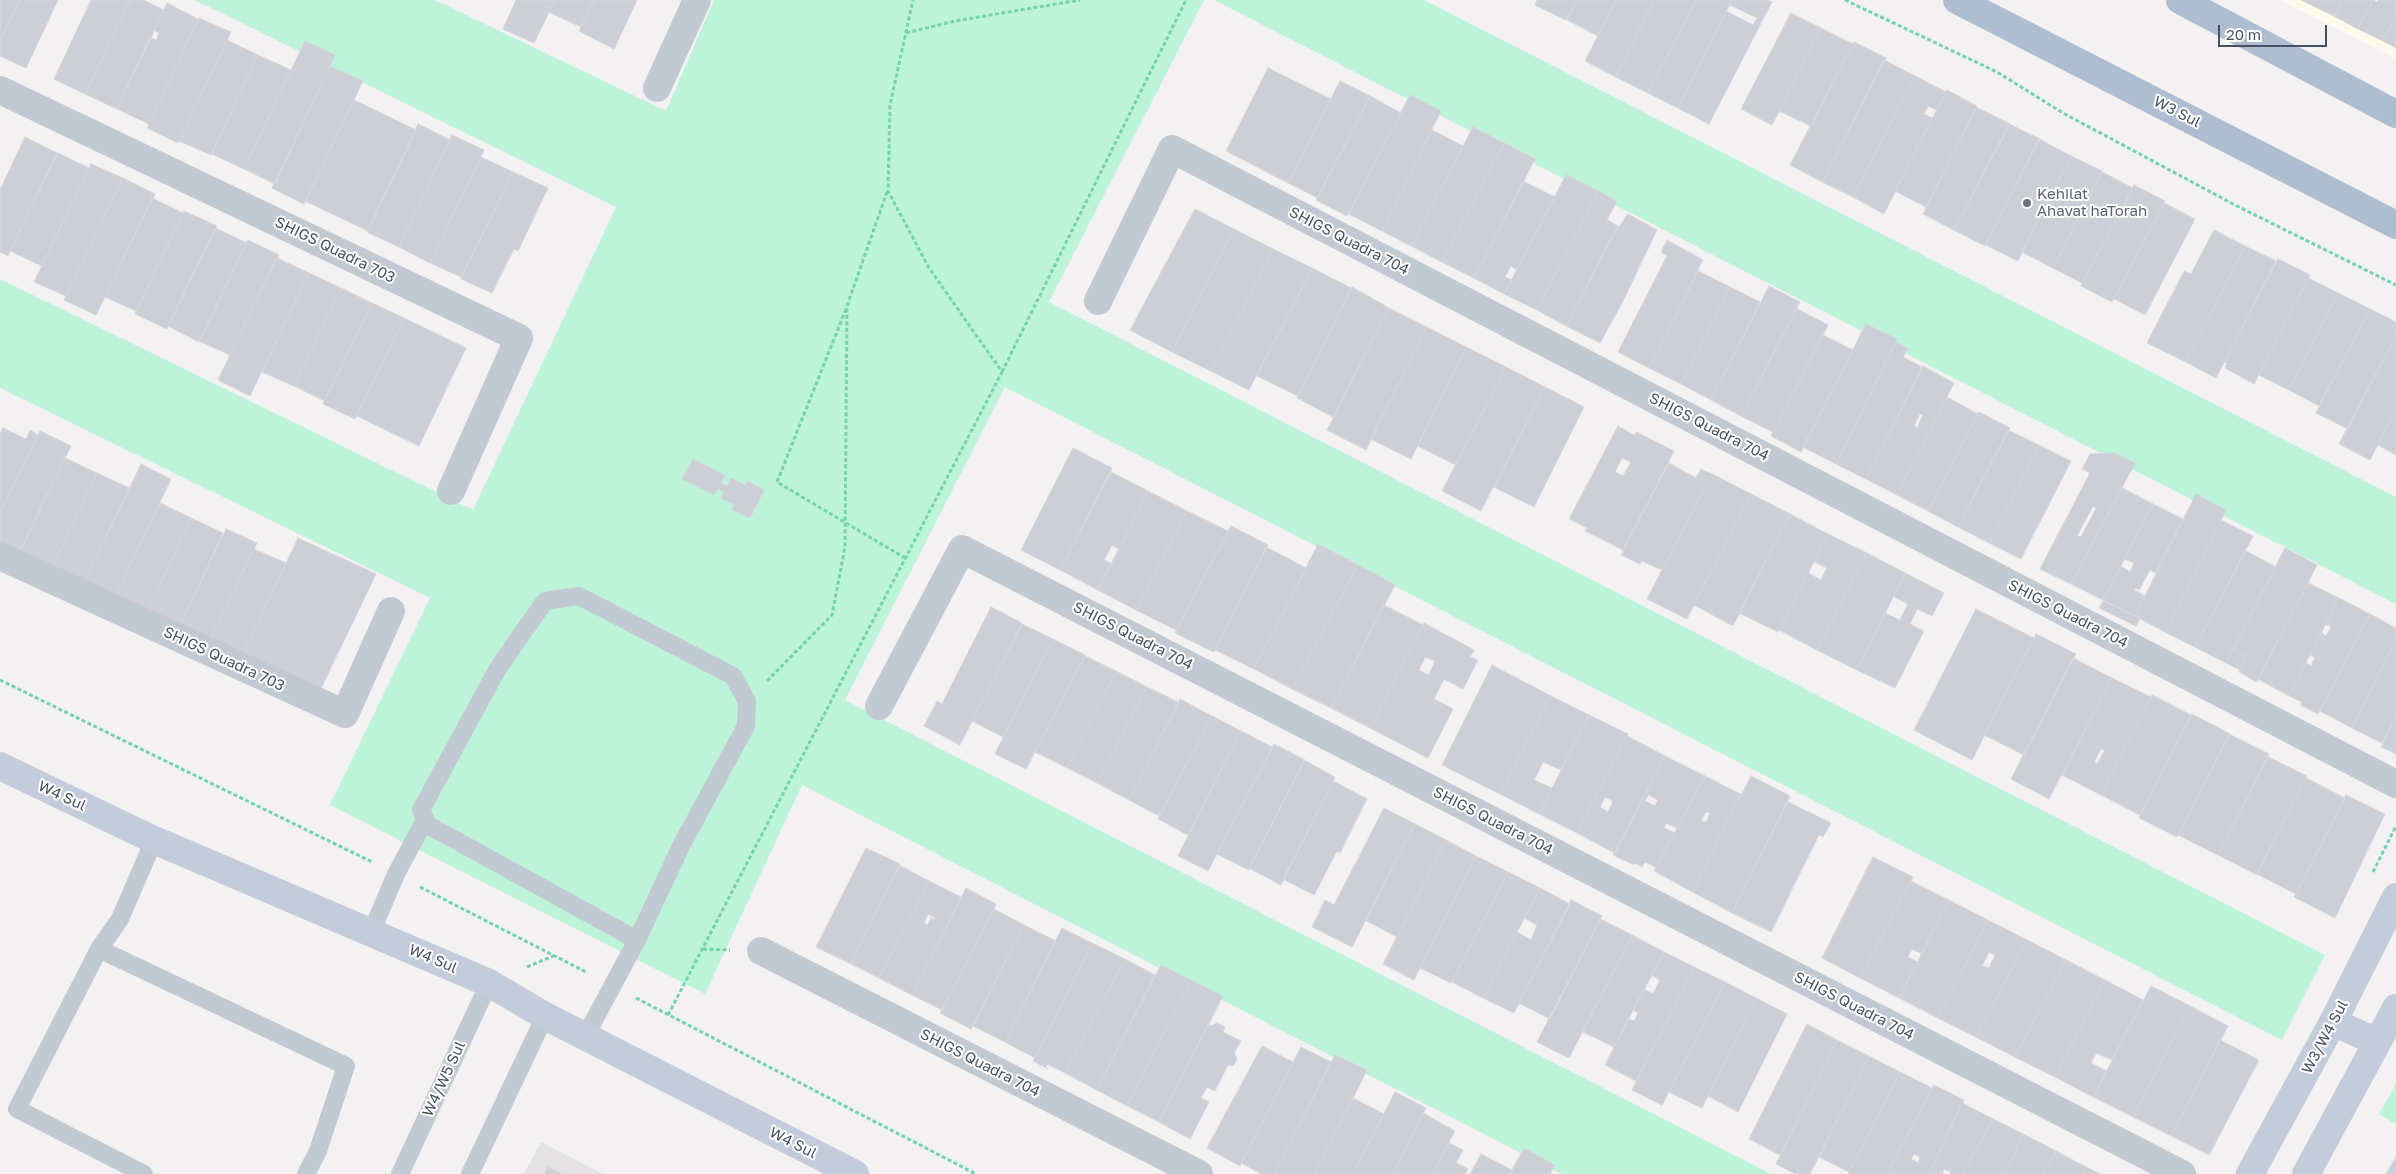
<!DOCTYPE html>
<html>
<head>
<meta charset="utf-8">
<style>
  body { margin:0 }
  #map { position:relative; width:2396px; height:1174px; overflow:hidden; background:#f3f1f1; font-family:"Golos Text",sans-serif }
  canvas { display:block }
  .scale { position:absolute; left:2218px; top:25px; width:109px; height:22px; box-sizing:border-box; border:2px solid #475260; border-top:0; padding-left:6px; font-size:15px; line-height:18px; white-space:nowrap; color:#475260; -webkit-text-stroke:4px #fff; paint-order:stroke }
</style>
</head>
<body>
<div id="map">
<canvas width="2396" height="1174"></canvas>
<div class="scale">20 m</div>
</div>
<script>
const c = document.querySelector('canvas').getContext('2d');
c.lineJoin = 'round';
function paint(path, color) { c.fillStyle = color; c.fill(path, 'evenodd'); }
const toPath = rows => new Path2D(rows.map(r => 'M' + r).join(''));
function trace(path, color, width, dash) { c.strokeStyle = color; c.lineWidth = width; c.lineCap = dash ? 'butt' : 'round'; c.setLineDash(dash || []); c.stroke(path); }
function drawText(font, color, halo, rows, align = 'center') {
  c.font = font + ' "Golos Text",sans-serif'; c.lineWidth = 4; c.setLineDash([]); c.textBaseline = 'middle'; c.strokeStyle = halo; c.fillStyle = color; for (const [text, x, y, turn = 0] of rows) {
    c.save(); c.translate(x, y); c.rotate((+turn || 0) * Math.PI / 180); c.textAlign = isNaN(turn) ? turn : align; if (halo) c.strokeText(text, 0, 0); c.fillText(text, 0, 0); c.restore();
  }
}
paint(toPath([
  [2280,0,2396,0,2396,59]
]), '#fdfaeb');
paint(toPath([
  [541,1142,603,1174,524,1174]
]), '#e4e2e3');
paint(toPath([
  [195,0,435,0,666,111,714,0,1204,0,1049,302,2325,955,2282,1040,1005,387,845,700,1771,1174,1562,1174,802,785,705,994,330,805,430,598,0,388,0,279,473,510,616,207],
  [1214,0,1424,0,2396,497,2396,604],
  [2396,1084,2396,1124,2379,1114]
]), '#bdf3d8');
const building = toPath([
  [0,0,20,0,0,40,0,0],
  [20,0,58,0,26,68,0,56,0,40,20,0],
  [91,0,130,0,85,94,54,79,91,0],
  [130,0,143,0,164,10,117,109,85,94,130,0],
  [516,0,555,0,534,43,503,29,516,0],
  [555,0,594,0,581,27,549,12,555,0],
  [594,0,637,0,614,49,579,31,594,0],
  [1537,0,1577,0,1566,20,1535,5,1537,0],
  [1577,0,1616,0,1598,36,1567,20,1577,0],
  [1616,0,1654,0,1616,77,1585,61,1616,0],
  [1654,0,1696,0,1648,93,1616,77,1654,0],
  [1696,0,1732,0,1678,108,1648,93,1696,0],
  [1732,0,1767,0,1772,2,1709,124,1678,108,1726,11,1753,25,1757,18,1730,5,1732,0],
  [2301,0,2342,0,2334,16,2301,0],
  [2342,0,2373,0,2358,29,2334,16,2342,0],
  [2373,0,2377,2,2378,0,2396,0,2396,15,2383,41,2358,29,2373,0],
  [167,3,198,19,149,124,117,109,150,37,156,40,159,33,154,30,167,3],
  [1791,13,1821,28,1772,125,1741,109,1791,13],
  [2396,15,2396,48,2383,41,2396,15],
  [199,18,231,32,178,143,147,128,199,18],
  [1821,28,1853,44,1811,126,1779,111,1821,28],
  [227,40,258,55,211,155,179,141,227,40],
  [305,41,335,55,275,184,244,169,305,41],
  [1854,42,1886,58,1822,182,1790,165,1854,42],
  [258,55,291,70,244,169,212,154,258,55],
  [1884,60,1915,76,1853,197,1822,182,1884,60],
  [330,66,363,81,304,204,272,188,330,66],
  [1268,68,1331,99,1288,183,1226,151,1268,68],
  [1915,76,1946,92,1937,110,1928,106,1924,114,1932,118,1884,214,1853,197,1915,76],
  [1340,81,1370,96,1318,198,1288,183,1340,81],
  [1947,90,1977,106,1926,207,1895,191,1947,90],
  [1410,95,1441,111,1382,231,1349,214,1410,95],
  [1370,96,1401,113,1347,216,1316,200,1370,96],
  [354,100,416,130,368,231,305,201,354,100],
  [1976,107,2010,124,1954,230,1923,214,1976,107],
  [418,124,450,140,399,247,367,232,418,124],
  [2009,124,2040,139,1985,246,1954,230,2009,124],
  [1473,127,1504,143,1442,262,1411,246,1473,127],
  [1432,130,1463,146,1411,246,1382,231,1432,130],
  [452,135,484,150,430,263,399,247,452,135],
  [25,137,57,153,8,256,0,252,0,190,25,137],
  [2039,139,2071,156,2018,261,1986,245,2039,139],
  [1504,143,1535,159,1474,278,1442,262,1504,143],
  [58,153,89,168,42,266,10,251,58,153],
  [2071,156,2102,171,2053,268,2022,252,2071,156],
  [481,157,513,172,461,277,430,263,481,157],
  [91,164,123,178,66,296,34,282,91,164],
  [513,172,548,188,518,251,514,249,492,293,461,279,513,172],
  [2102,172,2133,188,2082,283,2053,268,2102,172],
  [1566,175,1598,191,1537,310,1504,294,1566,175],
  [123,178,155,194,96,315,64,300,123,178],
  [1523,181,1555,197,1517,270,1511,266,1505,277,1512,280,1504,294,1474,278,1523,181],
  [2134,185,2165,201,2112,302,2081,286,2134,185],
  [1598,191,1617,201,1607,220,1618,226,1566,326,1537,310,1598,191],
  [152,198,183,213,136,311,105,297,152,198],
  [2164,203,2195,219,2145,315,2114,299,2164,203],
  [1195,209,1234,229,1172,352,1130,330,1195,209],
  [184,211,217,226,167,329,135,314,184,211],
  [1628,214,1657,230,1622,303,1600,343,1566,326,1611,238,1628,214],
  [215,228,247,243,199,342,168,326,215,228],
  [1234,229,1273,249,1211,371,1172,352,1234,229],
  [2214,230,2245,246,2186,362,2147,343,2184,271,2191,274,2214,230],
  [248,240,279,255,230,355,199,341,248,240],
  [1667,240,1703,260,1649,368,1618,352,1667,256,1661,252,1667,240],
  [2245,246,2276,261,2216,378,2186,362,2245,246],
  [1273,249,1312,268,1249,390,1211,371,1273,249],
  [277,258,309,273,250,396,218,380,277,258],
  [2278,259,2310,275,2254,384,2225,368,2227,363,2224,362,2278,259],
  [1312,268,1351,288,1298,396,1257,376,1312,268],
  [1698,271,1730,287,1681,384,1649,368,1698,271],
  [309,273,341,288,294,386,262,372,309,273],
  [2308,278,2338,293,2289,390,2259,375,2308,278],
  [1769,286,1800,302,1741,416,1711,400,1769,286],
  [1352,287,1389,308,1333,417,1297,398,1352,287],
  [1730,287,1760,302,1711,400,1681,384,1730,287],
  [341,288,372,303,325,401,294,386,341,288],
  [2338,293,2370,309,2319,406,2289,390,2338,293],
  [372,303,404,318,355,419,323,404,372,303],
  [1389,308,1427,327,1366,450,1327,430,1389,308],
  [1797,309,1828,325,1773,432,1741,416,1797,309],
  [2370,309,2396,322,2396,335,2348,429,2316,413,2370,309],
  [404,318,466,348,419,446,357,416,404,318],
  [1866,324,1897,339,1836,464,1803,447,1866,324],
  [1427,327,1466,347,1411,459,1371,439,1427,327],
  [1823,335,1853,350,1801,452,1771,436,1823,335],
  [2396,335,2396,409,2370,460,2339,444,2396,335],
  [1896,342,1908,349,1903,357,1922,367,1866,479,1836,464,1896,342],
  [1466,347,1506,367,1456,465,1418,446,1466,347],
  [1923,366,1954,383,1897,495,1866,479,1923,366],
  [1920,413,1923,415,1917,428,1914,426,1920,413],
  [1506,367,1545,387,1481,511,1442,491,1506,367],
  [1545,387,1584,407,1534,507,1494,487,1545,387],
  [1947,397,1978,414,1928,511,1897,495,1947,397],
  [2396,409,2396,455,2378,445,2396,409],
  [1979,412,2010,428,1958,527,1928,511,1979,412],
  [1618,426,1634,435,1636,432,1674,451,1623,550,1585,531,1587,528,1569,519,1618,426],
  [1622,458,1631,462,1623,476,1615,472,1622,458],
  [3,428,26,439,30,430,38,435,0,513,0,434,3,428],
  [2008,430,2039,445,1989,543,1958,527,2008,430],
  [40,431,71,446,17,556,0,548,0,513,40,431],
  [2039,445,2071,461,2021,559,1989,543,2039,445],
  [1073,448,1112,468,1060,570,1021,550,1073,448],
  [2114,453,2135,463,2071,584,2040,569,2090,473,2082,469,2090,454,2114,453],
  [2093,506,2096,508,2081,537,2077,536,2093,506],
  [65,458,97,473,50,572,17,558,65,458],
  [693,459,725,475,721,483,727,486,731,478,745,485,747,481,764,490,750,518,732,510,735,505,721,498,724,492,718,489,714,495,682,479,693,459],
  [1669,463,1696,478,1701,469,1712,474,1662,570,1642,561,1640,564,1621,555,1669,463],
  [141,464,171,479,113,601,82,587,141,464],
  [1111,472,1148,491,1119,549,1112,545,1104,560,1111,563,1098,590,1060,570,1111,472],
  [97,473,129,488,82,587,50,572,97,473],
  [1712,474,1751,494,1687,619,1647,599,1712,474],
  [2122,488,2153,504,2103,600,2071,584,2122,488],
  [1148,491,1187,511,1136,610,1098,590,1148,491],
  [1751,494,1790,514,1733,626,1694,605,1751,494],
  [2196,494,2226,510,2165,632,2135,616,2196,494],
  [160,503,191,518,145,617,113,601,160,503],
  [2153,504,2183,519,2156,573,2150,570,2139,590,2136,588,2134,590,2145,596,2135,616,2103,600,2121,566,2130,572,2134,563,2124,559,2153,504],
  [1187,511,1228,531,1176,630,1136,610,1187,511],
  [1790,514,1828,534,1778,632,1739,613,1790,514],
  [191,518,223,533,177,632,145,617,191,518],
  [2221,520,2253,536,2195,647,2165,632,2221,520],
  [1231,526,1268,545,1214,652,1175,633,1231,526],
  [226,529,257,543,205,650,177,632,226,529],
  [1828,534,1867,553,1817,650,1779,630,1808,573,1821,580,1827,568,1814,562,1828,534],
  [298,538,376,574,316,699,239,662,298,538],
  [1318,544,1358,565,1292,689,1254,669,1318,544],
  [1266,547,1306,568,1254,669,1215,650,1266,547],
  [2285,548,2317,565,2257,682,2239,672,2247,656,2233,650,2285,548],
  [254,549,286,563,239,662,206,648,254,549],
  [2246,551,2276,567,2226,663,2195,647,2246,551],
  [1867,553,1905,573,1857,670,1817,650,1867,553],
  [1358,565,1395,585,1331,708,1292,689,1358,565],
  [1905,573,1944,593,1932,616,1917,609,1910,624,1924,631,1895,688,1857,670,1885,613,1900,620,1908,604,1893,596,1905,573],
  [2308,583,2339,598,2289,696,2258,679,2308,583],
  [2339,598,2370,614,2318,714,2300,705,2302,702,2289,696,2306,663,2311,666,2315,657,2310,655,2321,633,2326,636,2331,627,2326,624,2339,598],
  [2103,601,2140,619,2136,626,2099,608,2103,601],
  [1384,605,1423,625,1370,728,1331,708,1384,605],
  [991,607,1022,623,960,745,924,726,937,701,942,704,991,607],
  [1976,609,2034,638,1972,760,1914,730,1976,609],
  [2370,614,2396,628,2396,638,2352,728,2320,711,2370,614],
  [1424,623,1474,650,1470,657,1478,660,1463,689,1444,679,1434,699,1453,709,1428,758,1370,728,1424,623],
  [1425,657,1435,661,1429,675,1419,670,1425,657],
  [1022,624,1053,639,1003,737,972,721,1022,624],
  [2036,634,2076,654,2024,755,1984,735,2036,634],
  [2396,638,2396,718,2382,743,2352,728,2396,638],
  [1053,639,1085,655,1026,769,995,754,1053,639],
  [2233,650,2247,656,2240,670,2226,663,2233,650],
  [1085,656,1116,671,1067,768,1035,752,1085,656],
  [2073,658,2112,678,2049,799,2011,779,2073,658],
  [1492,665,1551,696,1500,794,1442,765,1492,665],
  [1116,671,1147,687,1097,783,1067,768,1116,671],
  [2112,678,2151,697,2101,795,2062,775,2112,678],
  [2101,749,2105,750,2097,764,2094,762,2101,749],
  [1147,687,1178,702,1129,800,1097,783,1147,687],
  [2152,695,2191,715,2140,815,2101,795,2152,695],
  [1551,696,1589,715,1561,770,1543,762,1534,780,1552,788,1539,814,1500,794,1551,696],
  [1180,699,1212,716,1159,816,1129,800,1180,699],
  [2192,714,2230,734,2177,837,2139,818,2192,714],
  [1589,715,1628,734,1577,833,1539,814,1589,715],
  [1212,716,1241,731,1188,835,1158,819,1212,716],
  [2396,718,2396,754,2381,747,2396,718],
  [1241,731,1272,747,1208,871,1178,856,1241,731],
  [2229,734,2269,754,2218,855,2178,835,2229,734],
  [1627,736,1665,756,1615,853,1577,833,1627,736],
  [1605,797,1613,801,1608,812,1600,807,1605,797],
  [1274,744,1305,760,1249,870,1217,854,1274,744],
  [1665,756,1705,776,1677,828,1666,823,1664,828,1675,833,1656,867,1645,862,1642,867,1635,863,1634,865,1613,855,1665,756],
  [1648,795,1658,800,1655,806,1645,801,1648,795],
  [2268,757,2307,776,2257,875,2218,855,2268,757],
  [1304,760,1335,777,1281,885,1249,868,1304,760],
  [1705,776,1740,794,1693,892,1654,871,1705,776],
  [1706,812,1710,813,1706,822,1701,821,1706,812],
  [1751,776,1790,796,1732,913,1693,892,1740,794,1742,794,1751,776],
  [2306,778,2345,798,2296,894,2257,874,2306,778],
  [1333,781,1367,799,1340,853,1337,851,1314,895,1283,879,1333,781],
  [2346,795,2385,814,2335,918,2294,897,2346,795],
  [1788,802,1831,823,1823,837,1819,835,1771,932,1732,913,1788,802],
  [1384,808,1415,824,1352,947,1312,927,1325,900,1334,905,1384,808],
  [1415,824,1446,840,1397,937,1365,920,1415,824],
  [1446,840,1476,856,1414,980,1383,964,1446,840],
  [866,848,900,864,851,964,816,947,866,848],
  [1476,856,1508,872,1451,983,1420,968,1476,856],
  [1873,857,1913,877,1860,978,1822,958,1873,857],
  [899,865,929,881,879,978,851,964,899,865],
  [1508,872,1540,888,1483,998,1452,982,1508,872],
  [929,881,961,897,912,995,879,978,929,881],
  [928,914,935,918,935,920,931,918,928,925,924,923,928,914],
  [1911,881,1949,900,1922,954,1912,949,1908,957,1918,962,1899,998,1860,978,1911,881],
  [966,888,996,904,942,1010,912,995,966,888],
  [1540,888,1570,904,1514,1013,1483,998,1517,932,1531,940,1537,925,1524,918,1540,888],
  [1571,900,1602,916,1550,1019,1519,1003,1571,900],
  [1949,900,1988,920,1938,1018,1899,998,1949,900],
  [994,909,1024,925,971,1029,940,1013,994,909],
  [1600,919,1632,935,1569,1058,1537,1042,1600,919],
  [1988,920,2027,940,1976,1037,1938,1018,1988,920],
  [1989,952,1995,955,1989,968,1982,966,1989,952],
  [1024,925,1056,941,1005,1042,973,1026,1024,925],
  [1062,928,1092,943,1035,1058,1005,1042,1062,928],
  [1632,935,1664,952,1614,1047,1583,1032,1632,935],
  [2027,940,2066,960,2015,1057,1976,1037,2027,940],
  [1092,943,1125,959,1065,1073,1047,1064,1046,1067,1048,1069,1033,1061,1092,943],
  [1664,952,1694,967,1636,1081,1605,1065,1628,1019,1634,1021,1638,1013,1633,1010,1644,989,1653,994,1660,980,1651,975,1664,952],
  [1125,959,1155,975,1097,1090,1065,1073,1125,959],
  [2066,960,2105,980,2055,1077,2015,1057,2066,960],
  [1161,965,1191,980,1127,1106,1097,1090,1161,965],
  [1694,967,1725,982,1662,1105,1632,1090,1694,967],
  [1191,980,1223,996,1159,1122,1127,1106,1191,980],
  [2105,980,2143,1000,2112,1060,2096,1053,2091,1063,2107,1071,2093,1097,2055,1077,2105,980],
  [1725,982,1756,998,1702,1108,1669,1092,1725,982],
  [2151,986,2190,1006,2133,1117,2093,1097,2151,986],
  [1756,998,1787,1014,1738,1112,1708,1096,1756,998],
  [2190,1006,2228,1026,2171,1136,2133,1117,2190,1006],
  [1217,1023,1225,1027,1223,1032,1241,1041,1234,1053,1237,1059,1233,1066,1228,1065,1215,1091,1207,1087,1201,1098,1209,1102,1190,1139,1159,1122,1208,1024,1211,1026,1217,1023],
  [1807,1024,1837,1040,1780,1155,1749,1139,1807,1024],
  [1837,1040,1869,1056,1810,1174,1796,1174,1776,1164,1837,1040],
  [2220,1040,2259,1060,2209,1155,2171,1136,2220,1040],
  [1262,1046,1293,1062,1240,1166,1207,1148,1262,1046],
  [1301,1047,1331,1062,1274,1174,1262,1174,1241,1163,1301,1047],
  [1335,1055,1367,1070,1353,1098,1314,1174,1274,1174,1335,1055],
  [1869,1056,1900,1072,1849,1172,1819,1157,1869,1056],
  [1900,1072,1932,1088,1887,1174,1848,1174,1900,1072],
  [1934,1085,1964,1100,1929,1174,1887,1174,1934,1085],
  [1914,1154,1920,1157,1918,1163,1911,1159,1914,1154],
  [1395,1092,1426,1108,1393,1174,1353,1174,1395,1092],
  [1353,1098,1384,1114,1357,1167,1353,1174,1314,1174,1353,1098],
  [1962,1103,1993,1119,1963,1174,1950,1174,1951,1172,1944,1169,1942,1174,1929,1174,1962,1103],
  [1423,1113,1455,1131,1450,1140,1432,1174,1393,1174,1423,1113],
  [1993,1119,2023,1134,2016,1147,2018,1148,2004,1174,1963,1174,1993,1119],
  [2023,1134,2056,1151,2043,1174,2004,1174,2018,1148,2016,1147,2023,1134],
  [1449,1143,1463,1150,1456,1163,1468,1169,1465,1174,1432,1174,1449,1143],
  [1524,1148,1555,1165,1550,1174,1510,1174,1524,1148],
  [2056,1151,2086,1167,2082,1174,2043,1174,2056,1151],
  [1481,1154,1512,1170,1510,1174,1470,1174,1481,1154],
  [2396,1157,2396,1174,2386,1174,2396,1157],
  [548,1167,562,1174,545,1174,548,1167],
  [2086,1167,2100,1174,2082,1174,2086,1167]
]);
paint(building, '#cdcfd6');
trace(building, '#d5d6dd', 1);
trace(toPath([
  [1845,0,1997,72,2063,113,2235,205,2396,285],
  [906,33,955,21,1080,0],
  [846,309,777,482,905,558],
  [1002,372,1186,0],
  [0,680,372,862],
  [767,681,832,615,845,547,847,306,887,192],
  [2373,872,2396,826],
  [420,887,588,973],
  [703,949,730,950],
  [527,967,553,956],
  [636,998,976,1174],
  [668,1015,1002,372,929,268,888,191,890,105,913,0]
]), '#73d3ae', 3, [4, 2.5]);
trace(toPath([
  [371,933,396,874,425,820],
  [99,949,346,1066,318,1151,306,1174],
  [585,1037,637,940,682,844,746,726,747,701,733,676,579,596,545,601,498,668,421,810,428,825,637,940],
  [144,1174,17,1109,99,949,120,919,154,840],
  [400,1174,489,983],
  [470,1174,545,1016]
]), '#c1c9d3', 18);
trace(toPath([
  [657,88,697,0],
  [0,90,519,338,451,491],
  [1098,301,1172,149,2396,784],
  [0,556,345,714,391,611],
  [879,706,962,549,2182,1174],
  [761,951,1199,1174]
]), '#c1c9d3', 28);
trace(toPath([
  [0,766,154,840,489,983,545,1016,855,1174],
  [2333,1022,2377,1042],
  [2250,1174,2333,1022,2396,897],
  [2306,1174,2396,1008]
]), '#c3ccdb', 28);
trace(toPath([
  [1957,0,2396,225],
  [2180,0,2396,114]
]), '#afbdd1', 28);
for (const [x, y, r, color] of [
  [2027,203,5,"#6b7280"]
]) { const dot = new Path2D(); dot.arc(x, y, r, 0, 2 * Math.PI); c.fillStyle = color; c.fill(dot); trace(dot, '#fff', 2); }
drawText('15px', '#475260', '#fff', [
  ["W3 Sul",2177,112,27],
  ["SHIGS Quadra 704",1349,241,27],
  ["SHIGS Quadra 703",335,250,26],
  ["SHIGS Quadra 704",1709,427,27],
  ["SHIGS Quadra 704",2068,614,27],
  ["SHIGS Quadra 704",1133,636,27],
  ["SHIGS Quadra 703",224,659,25],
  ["W4 Sul",62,796,25],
  ["SHIGS Quadra 704",1493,821,27],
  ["W4 Sul",433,959,23],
  ["SHIGS Quadra 704",1854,1006,27],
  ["W3/W4 Sul",2325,1037,-62],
  ["SHIGS Quadra 704",980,1063,27],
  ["W4/W5 Sul",444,1079,-65],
  ["W4 Sul",793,1143,27]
]);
drawText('15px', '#5b616d', '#fff', [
  ["Kehilat",2037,194],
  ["Ahavat haTorah",2037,211]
], 'left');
</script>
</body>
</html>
